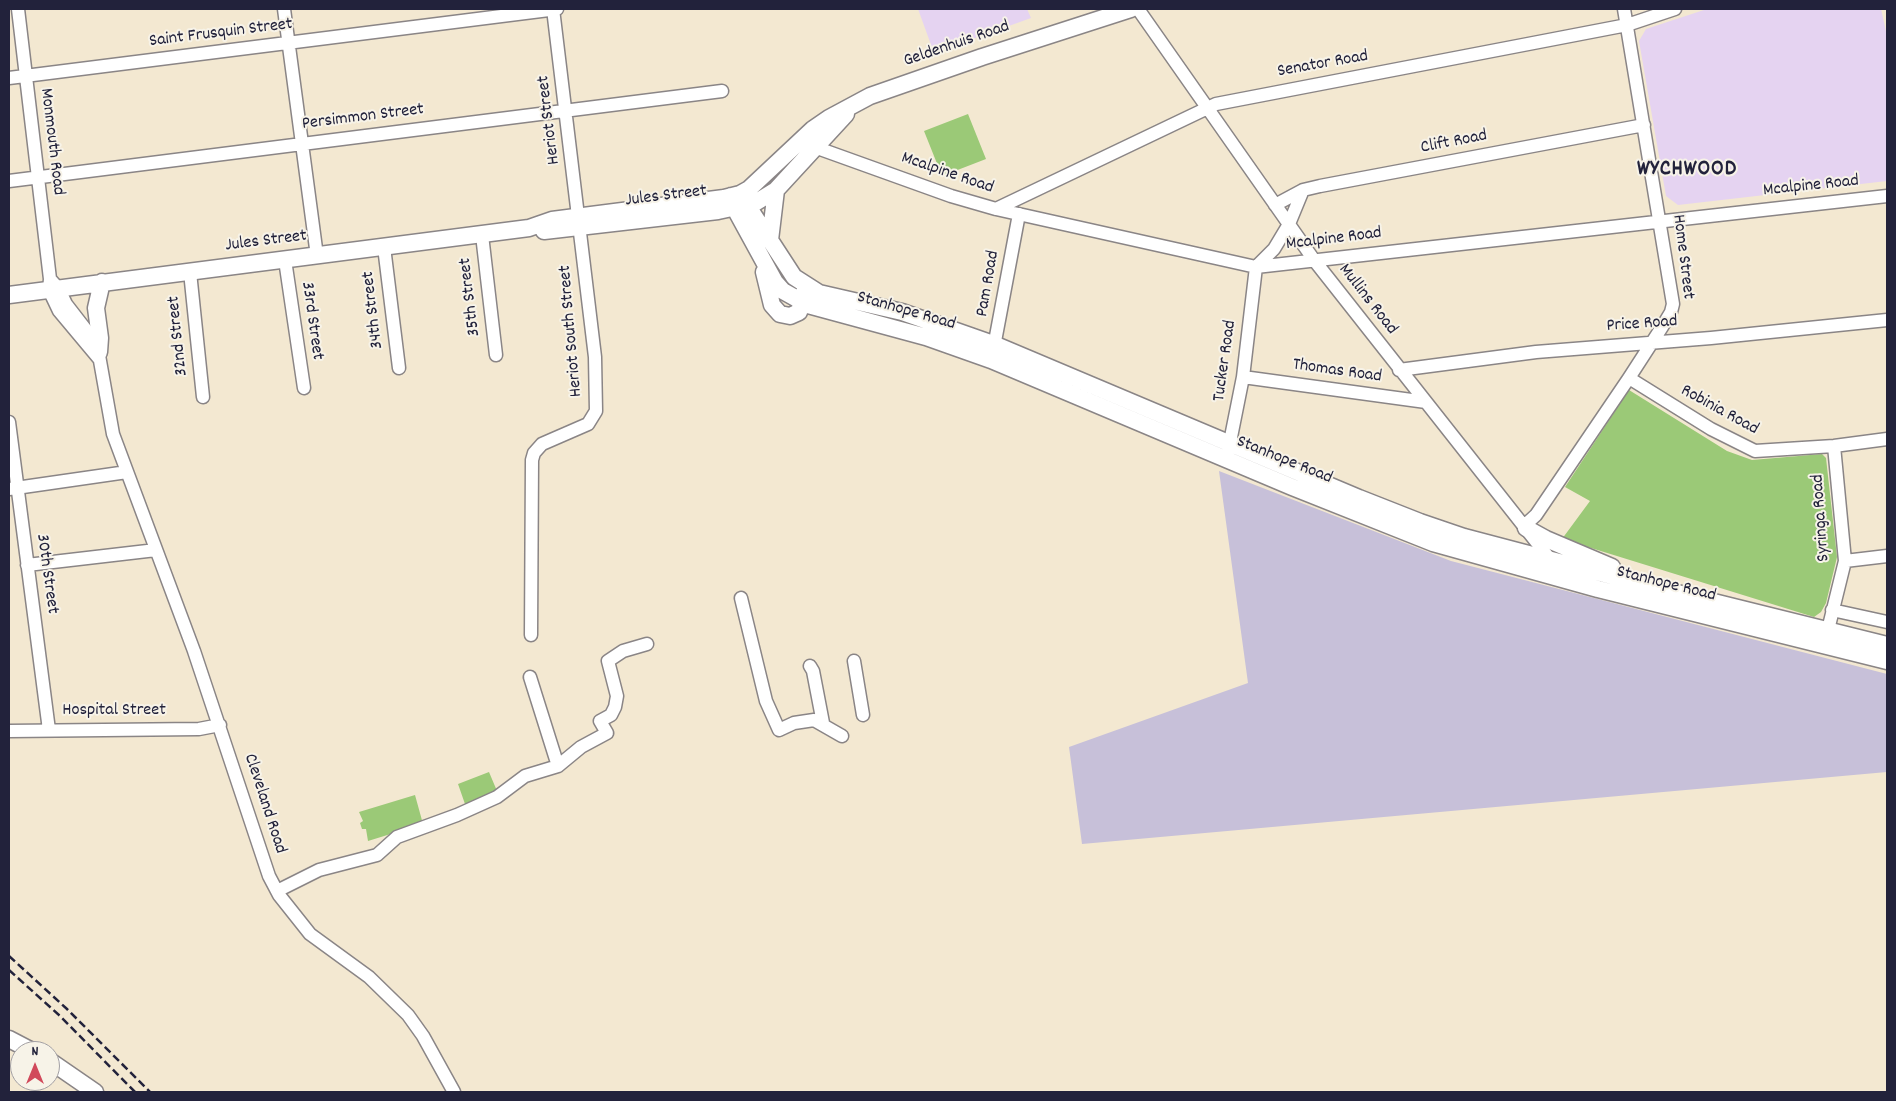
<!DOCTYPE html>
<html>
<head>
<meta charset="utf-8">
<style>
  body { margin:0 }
  #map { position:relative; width:1896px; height:1101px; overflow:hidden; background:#f3e8d1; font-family:Dekko,sans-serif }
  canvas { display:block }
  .frame { position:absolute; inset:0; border:10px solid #22223b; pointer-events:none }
  .north { position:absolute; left:10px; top:1041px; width:50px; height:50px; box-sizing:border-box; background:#f7f3e8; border:1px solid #a29fa3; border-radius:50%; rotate:0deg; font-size:14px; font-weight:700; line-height:20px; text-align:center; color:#22223b }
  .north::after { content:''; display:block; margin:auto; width:18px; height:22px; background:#d1495b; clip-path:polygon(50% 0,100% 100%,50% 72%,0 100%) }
</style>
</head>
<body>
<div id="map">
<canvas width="1896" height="1101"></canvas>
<div class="frame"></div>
<div class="north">N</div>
</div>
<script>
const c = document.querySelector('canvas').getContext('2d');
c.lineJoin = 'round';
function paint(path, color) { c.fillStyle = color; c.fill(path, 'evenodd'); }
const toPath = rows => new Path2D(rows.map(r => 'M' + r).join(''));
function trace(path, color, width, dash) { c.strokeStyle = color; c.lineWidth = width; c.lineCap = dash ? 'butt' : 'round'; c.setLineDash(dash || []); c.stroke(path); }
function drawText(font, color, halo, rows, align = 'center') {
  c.font = font + ' Dekko,sans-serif'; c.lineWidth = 4; c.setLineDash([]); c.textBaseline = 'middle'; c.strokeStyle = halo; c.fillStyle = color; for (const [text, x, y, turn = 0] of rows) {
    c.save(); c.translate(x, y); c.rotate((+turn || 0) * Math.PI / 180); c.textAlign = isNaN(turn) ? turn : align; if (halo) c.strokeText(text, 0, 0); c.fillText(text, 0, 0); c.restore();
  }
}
paint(toPath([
  [918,9,1027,9,1031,18,934,53],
  [1707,9,1881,9,1887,36,1887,181,1678,205,1666,196,1639,41,1646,29]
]), '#e5d3f1');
paint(toPath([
  [1219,471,1451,561,1887,674,1887,772,1082,844,1069,747,1248,683]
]), '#c7c0d9');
paint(toPath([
  [968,114,986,159,942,176,924,131],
  [1629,390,1727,451,1752,460,1822,454,1826,458,1837,557,1826,603,1821,612,1814,617,1562,539,1590,501,1565,487],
  [489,772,497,791,465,804,458,784],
  [415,795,423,824,368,841,366,829,362,829,360,823,363,821,359,812]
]), '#9bc977');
const minor = toPath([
  [18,9,50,279,49,290,59,311,100,360],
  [284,9,317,256],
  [1138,9,1314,260,1553,563],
  [9,78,557,9],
  [809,145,951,196,996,209,1256,267,1887,196],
  [9,181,722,91],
  [1275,205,1303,190,1320,186,1644,125],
  [996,209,1216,104,1627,25,1675,9],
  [482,235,496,355],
  [384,247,399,368],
  [285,260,304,388],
  [190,272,203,397],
  [50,279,59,289,66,304,97,344,113,434,194,651,269,876,279,895,310,934,369,977,408,1015,423,1036,454,1092],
  [993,352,1019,214],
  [1399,370,1536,352,1711,338,1887,320],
  [1243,377,1426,402],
  [1629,378,1711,429,1755,451,1834,446,1887,439],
  [9,422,49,730],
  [1228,452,1243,377,1256,267,1274,249,1289,224,1303,190],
  [9,489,127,472],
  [1524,526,1536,515,1629,378,1662,327,1671,312,1673,304,1624,9],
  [1845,561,1887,556],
  [27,565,156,550],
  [741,598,766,701,779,730,794,723,814,720,842,736],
  [1832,610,1887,622],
  [531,635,532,460,534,453,542,444,588,424,596,411,595,357,553,9],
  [1826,638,1845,561,1834,446],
  [854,661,863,715],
  [810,666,813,671,823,723],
  [530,677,558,766],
  [9,731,199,729,220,725],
  [277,891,319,870,377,855,397,837,457,815,497,797,525,776,558,766,581,747,607,733,600,721,611,715,615,707,617,696,608,661,623,651,647,644]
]);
const major = toPath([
  [740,194,794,277,819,293,902,312,996,345,1359,498,1420,522,1464,537,1669,591,1887,645],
  [731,196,734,207,775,282,783,291,808,305,926,337,991,360,1292,487,1433,543,1598,589,1887,661],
  [544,231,718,211,755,203,776,190,846,114],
  [770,240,776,190],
  [764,272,772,305,780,314,790,316,799,312,804,292],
  [9,295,529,228,552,220,724,198,740,194,749,189,813,129,829,118,870,96,982,57,1131,9],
  [99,352,100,338,96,308,102,282],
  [1526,528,1546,539,1612,567],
  [9,1039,32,1051],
  [50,1061,95,1092]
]);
trace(minor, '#8a8586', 15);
trace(major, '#8a8586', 19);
trace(minor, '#fff', 12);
trace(major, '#fff', 16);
trace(toPath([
  [9,956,67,1009,150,1092],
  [9,970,60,1016,135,1092]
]), '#22223b', 2.5, [8, 4]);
drawText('18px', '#22223b', '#f7f3e8', [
  ["Saint Frusquin Street",221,34,-7],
  ["Geldenhuis Road",957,45,-19],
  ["Senator Road",1323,65,-10],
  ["Persimmon Street",363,118,-7],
  ["Heriot Street",550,120,-97],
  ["Monmouth Road",51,142,83],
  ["Clift Road",1454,143,-11],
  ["Mcalpine Road",947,174,19],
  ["Mcalpine Road",1811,187,-6],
  ["Jules Street",666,197,-7],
  ["Mcalpine Road",1334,240,-7],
  ["Jules Street",266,242,-7],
  ["Home Street",1682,257,83],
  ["Pam Road",989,284,-80],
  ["35th Street",471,297,-97],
  ["Mullins Road",1367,300,52],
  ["34th Street",374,310,-97],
  ["Stanhope Road",906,312,16],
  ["33rd Street",311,321,82],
  ["Price Road",1642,325,-4],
  ["Heriot South Street",572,331,-95],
  ["32nd Street",179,336,-96],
  ["Tucker Road",1226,361,-82],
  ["Thomas Road",1337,372,8],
  ["Robinia Road",1719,411,29],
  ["Stanhope Road",1284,461,22],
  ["Syringa Road",1822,518,-94],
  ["30th Street",46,574,82],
  ["Stanhope Road",1666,585,14],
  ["Hospital Street",114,712],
  ["Cleveland Road",264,804,72]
]);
c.letterSpacing = '1px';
drawText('bold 22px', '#22223b', '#f7f3e8', [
  ["WYCHWOOD",1687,171]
]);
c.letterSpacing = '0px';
</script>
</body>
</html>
